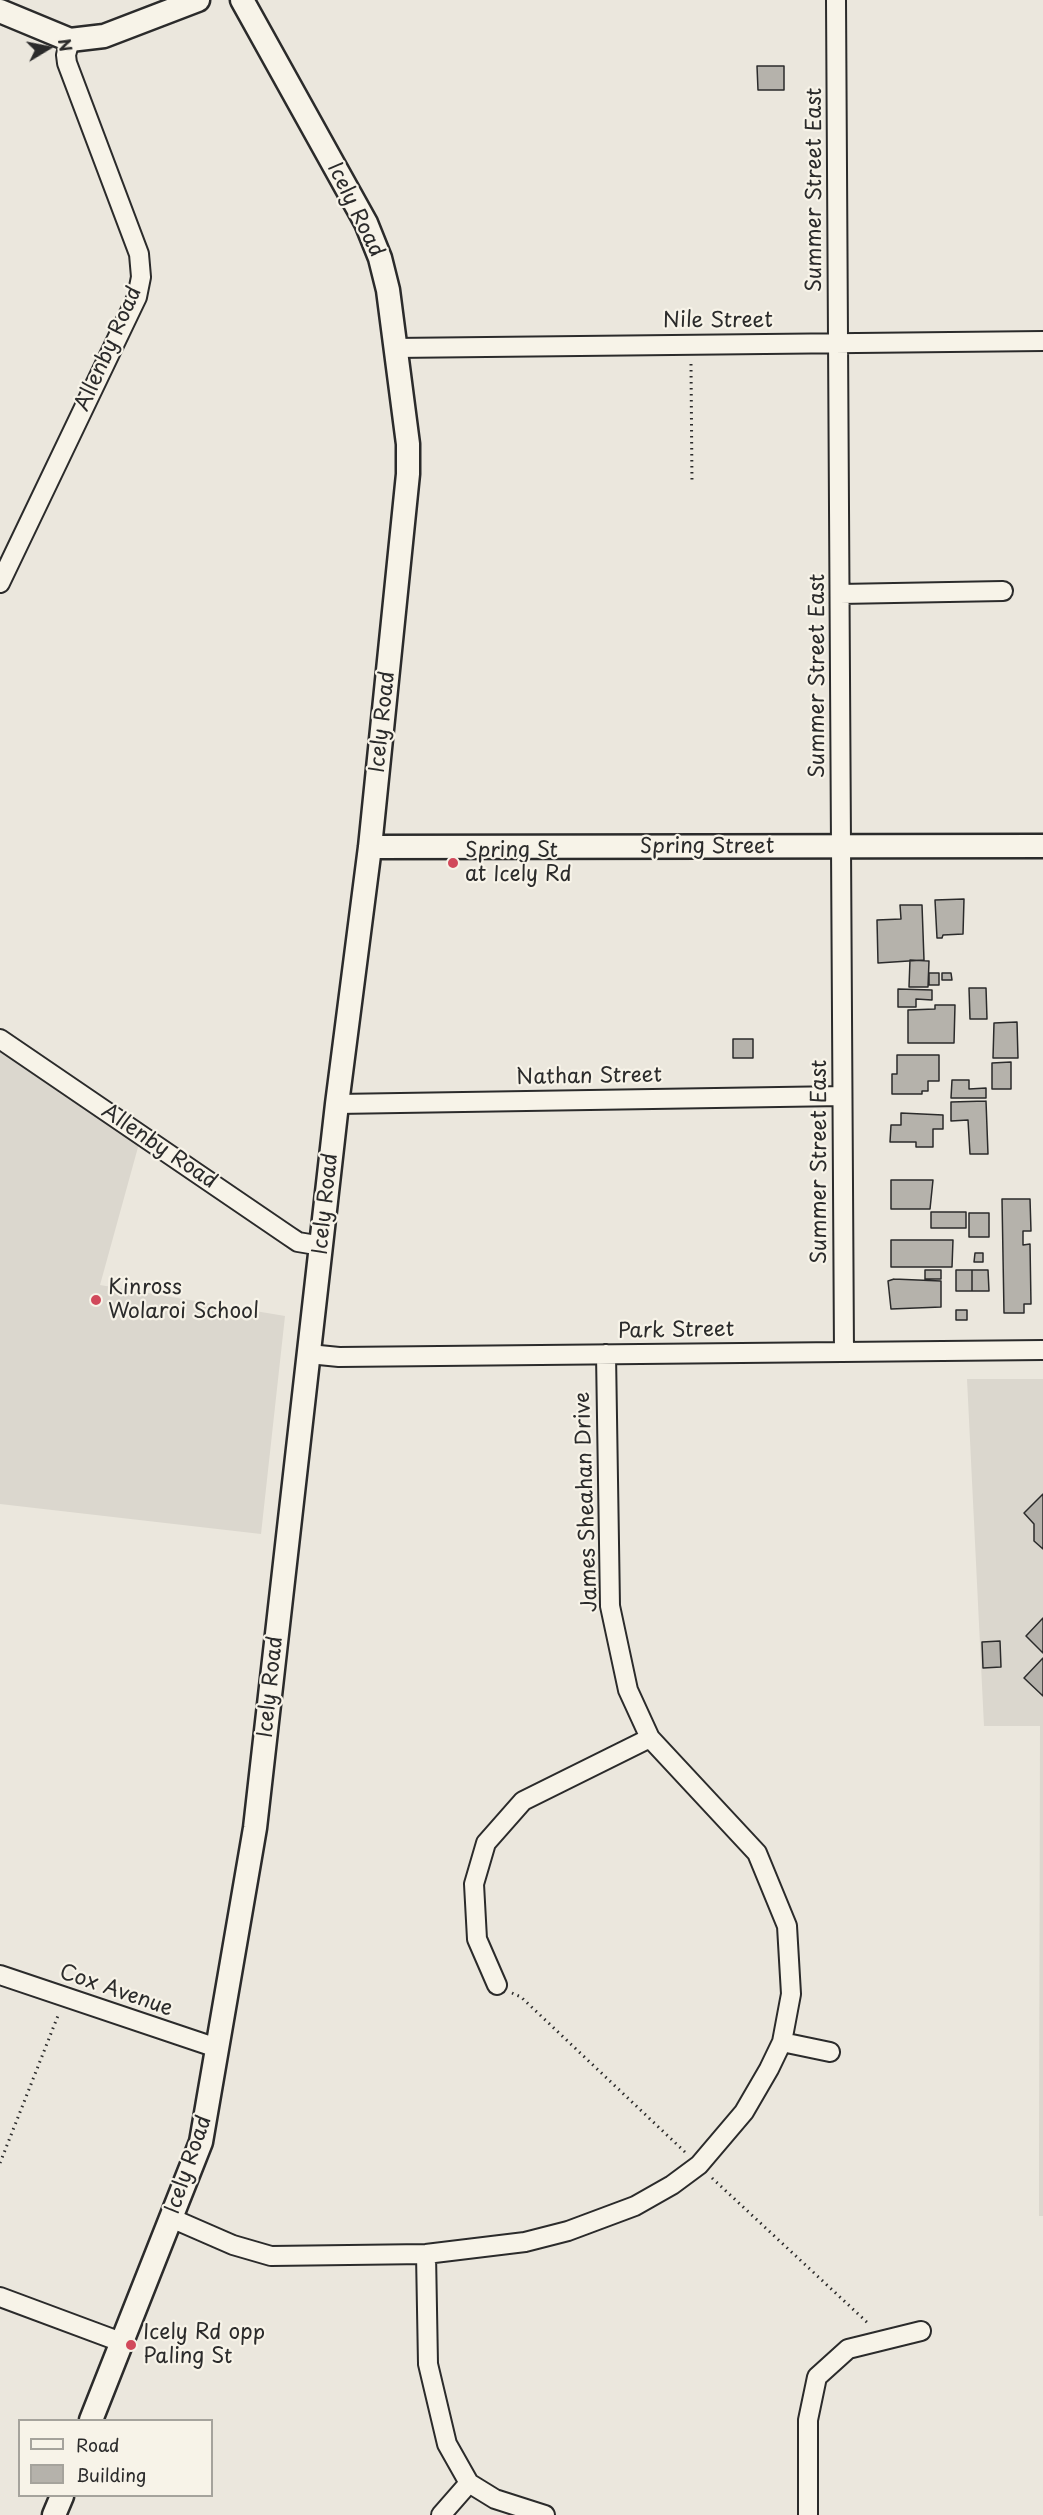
<!DOCTYPE html>
<html>
<head>
<meta charset="utf-8">
<style>
  body { margin:0 }
  #map { position:relative; width:1043px; height:2515px; overflow:hidden; background:#ebe7dd; font-family:"Playpen Sans",sans-serif }
  canvas { display:block }
  .legend { position:absolute; left:18px; top:2419px; width:195px; height:78px; box-sizing:border-box; background:#f7f3e8; border:2px solid #a5a39c; margin:0; padding:8px 10px; list-style:none; font-size:18px; color:#2b2b2b }
  .legend li { display:flex; align-items:center; gap:12px; height:30px }
  .legend b { width:30px; border:2px solid #a5a39c }
  .north { position:absolute; left:18px; top:18px; width:60px; height:60px; -webkit-text-stroke:4px #f7f3e8; paint-order:stroke; rotate:80deg; font-size:16px; font-weight:700; line-height:24px; text-align:center; color:#2b2b2b }
  .north::after { content:''; display:block; margin:auto; width:21px; height:27px; background:#2b2b2b; clip-path:polygon(50% 0,100% 100%,50% 72%,0 100%) }
</style>
</head>
<body>
<div id="map">
<canvas width="1043" height="2515"></canvas>
<ul class="legend">
<li><b style="height:8px;background:#f7f3e8"></b>Road</li>
<li><b style="height:16px;background:#b5b2ab"></b>Building</li>
</ul>
<div class="north">N</div>
</div>
<script>
const c = document.querySelector('canvas').getContext('2d');
c.lineJoin = 'round';
function paint(path, color) { c.fillStyle = color; c.fill(path, 'evenodd'); }
const toPath = rows => new Path2D(rows.map(r => 'M' + r).join(''));
function trace(path, color, width, dash) { c.strokeStyle = color; c.lineWidth = width; c.lineCap = dash ? 'butt' : 'round'; c.setLineDash(dash || []); c.stroke(path); }
function drawText(font, color, halo, rows, align = 'center') {
  c.font = font + ' "Playpen Sans",sans-serif'; c.lineWidth = 4.5; c.setLineDash([]); c.textBaseline = 'middle'; c.strokeStyle = halo; c.fillStyle = color; for (const [text, x, y, turn = 0] of rows) {
    c.save(); c.translate(x, y); c.rotate((+turn || 0) * Math.PI / 180); c.textAlign = isNaN(turn) ? turn : align; if (halo) c.strokeText(text, 0, 0); c.fillText(text, 0, 0); c.restore();
  }
}
paint(toPath([
  [0,1042,143,1129,100,1285,285,1316,261,1534,0,1504],
  [967,1379,1043,1379,1043,2216,1039,2216,1039,2153,1040,1726,984,1726]
]), '#dbd7ce');
const building = toPath([
  [757,66,784,66,784,90,758,90,757,66],
  [964,899,963,934,943,935,942,938,937,938,935,900,964,899],
  [900,905,922,905,924,960,878,963,877,920,901,919,900,905],
  [910,960,929,961,928,987,909,987,910,960],
  [929,973,939,973,939,985,929,985,929,973],
  [942,973,951,973,952,980,942,980,942,973],
  [969,988,986,988,987,1019,970,1019,969,988],
  [898,989,932,990,932,1000,916,999,916,1007,898,1007,898,989],
  [935,1005,955,1005,954,1043,908,1043,908,1010,935,1009,935,1005],
  [1017,1022,1018,1058,993,1058,994,1023,1017,1022],
  [733,1039,753,1039,753,1058,733,1058,733,1039],
  [897,1055,939,1055,939,1081,928,1081,928,1091,922,1091,922,1094,892,1094,892,1074,897,1074,897,1055],
  [1011,1062,1011,1089,992,1089,992,1063,1011,1062],
  [952,1080,969,1080,969,1089,986,1088,986,1098,951,1098,952,1080],
  [986,1101,988,1154,970,1154,968,1120,951,1121,951,1102,986,1101],
  [901,1113,943,1115,943,1129,933,1129,933,1147,916,1147,916,1142,890,1142,891,1125,901,1125,901,1113],
  [891,1180,933,1180,930,1209,891,1209,891,1180],
  [1002,1199,1030,1199,1031,1231,1023,1231,1023,1245,1030,1244,1031,1304,1024,1304,1024,1313,1004,1313,1002,1199],
  [931,1212,966,1212,966,1228,931,1228,931,1212],
  [969,1213,989,1213,989,1237,969,1237,969,1213],
  [891,1240,953,1240,952,1267,891,1267,891,1240],
  [975,1253,983,1253,983,1262,974,1262,975,1253],
  [925,1270,941,1270,941,1279,925,1279,925,1270],
  [956,1270,972,1270,972,1291,956,1291,956,1270],
  [972,1270,988,1270,989,1291,972,1291,972,1270],
  [894,1279,941,1281,941,1307,891,1309,888,1281,894,1279],
  [956,1310,967,1310,967,1320,956,1320,956,1310],
  [1043,1494,1043,1549,1034,1541,1034,1524,1024,1513,1043,1494],
  [1043,1618,1043,1653,1026,1636,1043,1618],
  [1000,1641,1001,1667,983,1668,982,1642,1000,1641],
  [1043,1658,1043,1696,1024,1678,1043,1658]
]);
paint(building, '#b5b2ab');
trace(building, '#2b2b2b', 1.5);
const minor = toPath([
  [836,0,844,1352],
  [394,348,1043,341],
  [0,583,137,297,141,277,139,254,67,63,66,55,70,40],
  [840,594,1003,591],
  [0,1039,289,1236,298,1242,322,1246],
  [337,1104,842,1096],
  [309,1354,339,1357,1043,1350],
  [0,1975,217,2048],
  [497,1985,477,1939,474,1884,486,1843,523,1801,650,1738],
  [782,2042,830,2052],
  [171,2218,233,2245,271,2256,426,2254,525,2242,568,2231,635,2206,672,2185,699,2165,744,2112,769,2069,782,2042,791,1994,787,1926,757,1853,650,1738,628,1690,610,1606,606,1354],
  [426,2254,428,2364,447,2444,469,2483,495,2499,545,2515],
  [0,2297,121,2342],
  [441,2515,469,2483],
  [808,2515,808,2420,817,2377,848,2349,921,2331]
]);
const tertiary = toPath([
  [0,11,70,40,104,36,198,0],
  [370,847,1043,846],
  [91,2420,201,2142,255,1828,337,1104,370,847,408,474,408,444,388,290,380,258,366,223,242,0],
  [54,2515,62,2496]
]);
trace(minor, '#2b2b2b', 22);
trace(tertiary, '#2b2b2b', 27);
trace(toPath([
  [691,364,692,484],
  [512,1993,521,1997,686,2153],
  [0,2163,59,2013],
  [712,2178,870,2325]
]), '#2b2b2b', 3, [1.5, 4.5]);
trace(minor, '#f7f3e8', 18);
trace(tertiary, '#f7f3e8', 22);
for (const [x, y, r, color] of [
  [453,863,6,"#d1495b"],
  [96,1300,6,"#d1495b"],
  [131,2345,6,"#d1495b"]
]) { const dot = new Path2D(); dot.arc(x, y, r, 0, 2 * Math.PI); c.fillStyle = color; c.fill(dot); trace(dot, '#f7f3e8', 2); }
drawText('21px', '#2b2b2b', '#f7f3e8', [
  ["Summer Street East",815,190,-90],
  ["Icely Road",355,210,64],
  ["Nile Street",718,321],
  ["Allenby Road",109,349,-66],
  ["Summer Street East",818,676,-90],
  ["Icely Road",383,722,-84],
  ["Spring Street",707,847],
  ["Nathan Street",589,1077,-1],
  ["Allenby Road",159,1147,34],
  ["Summer Street East",820,1162,-90],
  ["Icely Road",326,1204,-84],
  ["Park Street",676,1331,-1],
  ["James Sheahan Drive",587,1502,-92],
  ["Icely Road",271,1687,-84],
  ["Cox Avenue",116,1991,19],
  ["Icely Road",189,2165,-71]
]);
drawText('21px', '#2b2b2b', '#f7f3e8', [
  ["Spring St",465,851],
  ["at Icely Rd",465,875],
  ["Kinross",108,1288],
  ["Wolaroi School",108,1312],
  ["Icely Rd opp",143,2333],
  ["Paling St",143,2357]
], 'left');
</script>
</body>
</html>
